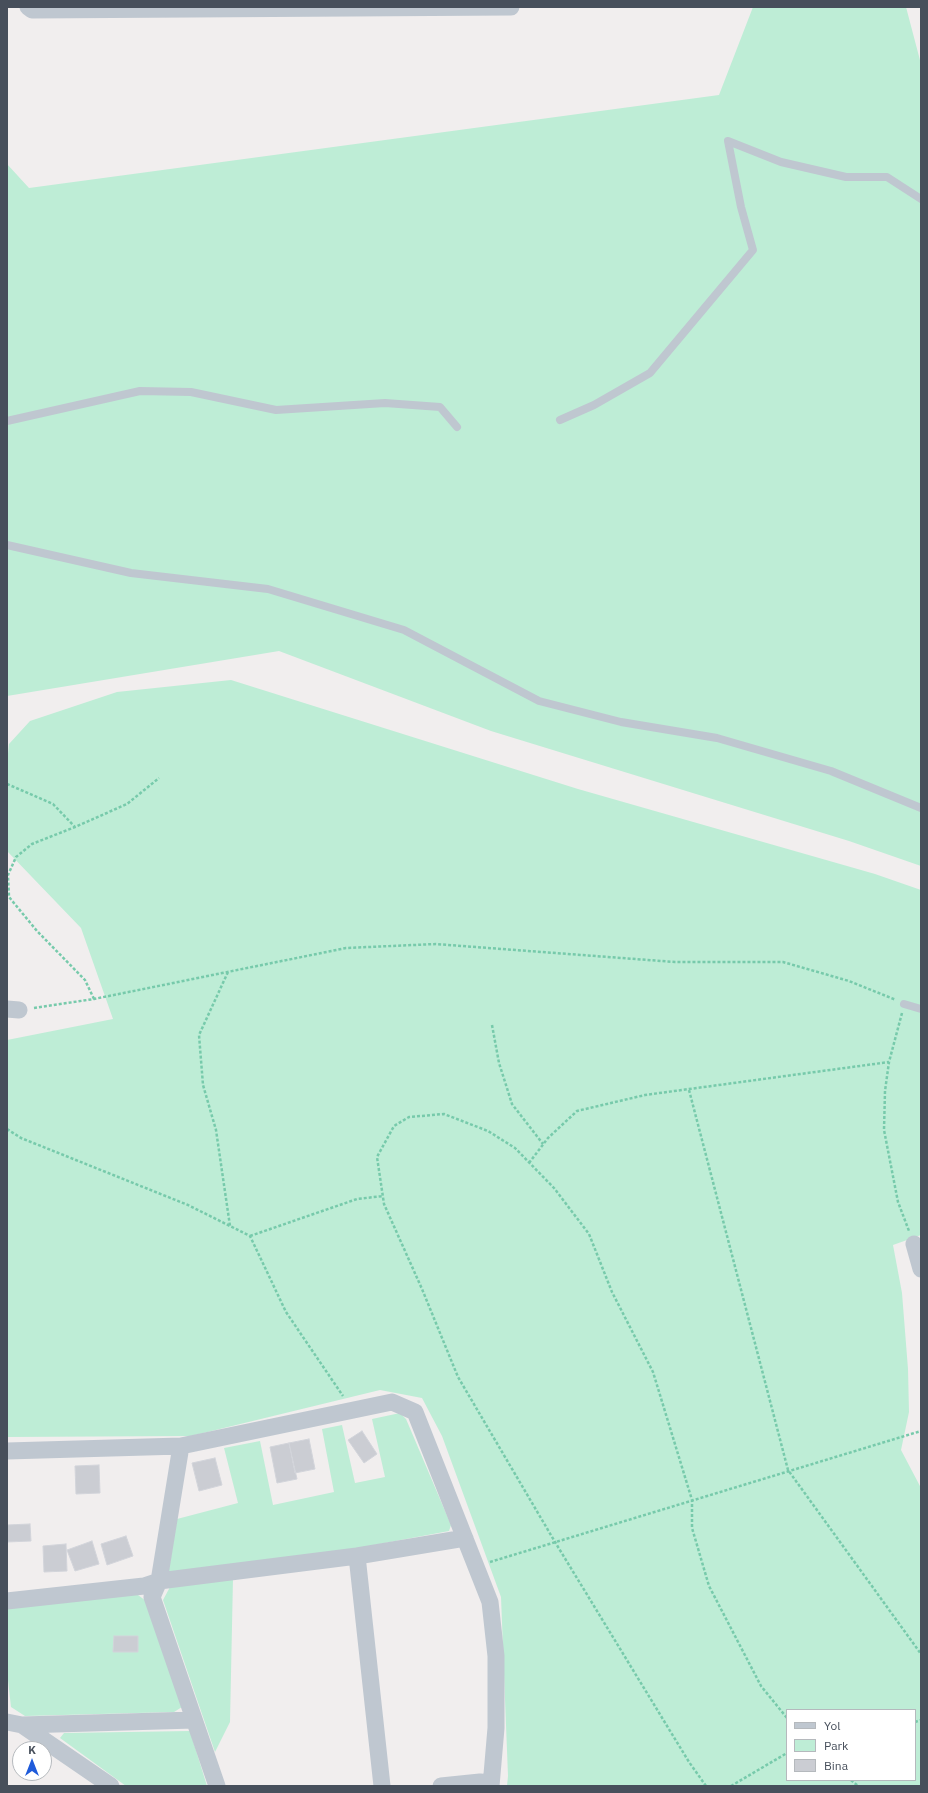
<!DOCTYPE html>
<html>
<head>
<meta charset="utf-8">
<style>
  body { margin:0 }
  #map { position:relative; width:928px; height:1793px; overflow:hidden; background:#f1eeee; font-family:"IBM Plex Sans",sans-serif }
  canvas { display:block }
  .frame { position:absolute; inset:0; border:8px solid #474f5b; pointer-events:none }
  .legend { position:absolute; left:786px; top:1709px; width:130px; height:72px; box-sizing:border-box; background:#fff; border:1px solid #b5b9bd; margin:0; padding:5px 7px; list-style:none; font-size:12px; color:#474f5b }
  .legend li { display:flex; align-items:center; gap:8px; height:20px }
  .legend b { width:20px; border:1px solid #b5b9bd }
  .north { position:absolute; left:12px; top:1741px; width:40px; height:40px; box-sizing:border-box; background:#fff; border:1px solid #b5b9bd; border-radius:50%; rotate:0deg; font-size:11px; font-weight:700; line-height:16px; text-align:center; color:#474f5b }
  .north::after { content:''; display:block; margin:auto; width:14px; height:18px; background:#1f5bda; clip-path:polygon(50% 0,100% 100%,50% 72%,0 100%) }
</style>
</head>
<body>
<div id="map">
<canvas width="928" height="1793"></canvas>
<div class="frame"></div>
<ul class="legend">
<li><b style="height:5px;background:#bfc7d0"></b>Yol</li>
<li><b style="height:11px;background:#beedd6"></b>Park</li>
<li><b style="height:11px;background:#cbcdd3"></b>Bina</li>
</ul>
<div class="north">K</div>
</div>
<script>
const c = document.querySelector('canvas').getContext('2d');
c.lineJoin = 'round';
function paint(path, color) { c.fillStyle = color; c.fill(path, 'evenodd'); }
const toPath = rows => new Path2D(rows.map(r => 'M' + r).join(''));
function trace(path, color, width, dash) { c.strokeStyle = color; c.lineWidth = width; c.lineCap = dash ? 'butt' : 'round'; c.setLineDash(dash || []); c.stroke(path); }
paint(toPath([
  [753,7,906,7,921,64,921,866,849,841,491,731,279,651,7,696,7,164,29,188,719,95],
  [231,680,578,789,875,874,921,890,921,1235,893,1245,902,1293,908,1369,909,1412,901,1450,921,1488,921,1786,507,1786,508,1776,501,1597,442,1436,422,1398,380,1390,191,1436,7,1437,7,1040,113,1019,81,928,7,851,7,763,9,744,30,721,117,692],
  [787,1710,915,1710,915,1780,787,1780],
  [400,1413,406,1419,451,1525,449,1531,358,1548,168,1575,177,1519,238,1503,224,1448,260,1441,273,1505,334,1492,322,1429,342,1425,355,1483,385,1477,372,1419],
  [233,1578,230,1722,215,1752,163,1600,170,1587],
  [134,1592,146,1601,182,1707,174,1712,25,1716,11,1707,7,1671,7,1609],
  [190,1731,207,1786,126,1786,60,1738,64,1733]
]), '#beedd6');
const building = toPath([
  [362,1431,377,1454,364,1463,348,1440,362,1431],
  [309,1439,315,1469,295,1473,289,1443,309,1439],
  [289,1443,297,1479,277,1483,270,1447,289,1443],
  [215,1458,222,1485,199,1491,192,1463,215,1458],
  [99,1465,100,1493,76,1494,75,1466,99,1465],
  [30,1524,31,1541,7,1542,7,1525,30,1524],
  [126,1536,133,1556,107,1565,101,1544,126,1536],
  [92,1541,99,1564,75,1571,67,1550,92,1541],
  [66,1544,67,1571,44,1572,43,1546,66,1544],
  [114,1636,138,1636,138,1652,113,1652,114,1636]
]);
paint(building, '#cbcdd3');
trace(building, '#d2d4da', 1);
trace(toPath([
  [7,784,53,804,75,827],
  [228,972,199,1035,203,1085,216,1130,230,1226],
  [94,999,85,980,37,931,9,897,8,875,16,857,32,844,75,827,127,804,159,778],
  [34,1008,94,999,346,948,436,944,675,962,783,962,849,981,896,1000],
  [902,1013,889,1062,885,1091,884,1130,898,1202,909,1231],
  [492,1025,499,1063,512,1104,543,1144],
  [689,1090,788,1470,921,1654],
  [7,1129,21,1138,188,1205,250,1236,286,1312,343,1396],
  [529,1163,548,1138,577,1111,645,1095,889,1062],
  [250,1236,357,1199,383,1196],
  [490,1562,921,1431],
  [915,1722,921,1720],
  [851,1780,858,1786],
  [706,1786,689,1762,555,1542,458,1377,422,1289,384,1204,377,1157,394,1126,409,1117,444,1114,488,1131,515,1148,554,1188,589,1234,612,1292,653,1372,692,1500,692,1528,709,1586,761,1686,787,1718],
  [731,1786,787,1753]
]), '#77caab', 2.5, [3, 2]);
trace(toPath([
  [560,420,594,405,650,373,753,250,741,207,728,141,781,162,846,177,887,177,921,199],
  [7,421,140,391,191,392,276,410,385,403,440,407,457,427],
  [7,545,131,573,268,589,404,630,539,701,621,722,717,738,831,771,921,808],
  [904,1004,921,1009]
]), '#bfc7d0', 8);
trace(toPath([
  [28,7,32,10,511,7],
  [7,1009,19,1010],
  [914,1244,921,1269],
  [181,1446,159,1581,152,1597,217,1786],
  [7,1451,181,1446,392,1402,415,1412,490,1602,496,1656,496,1728,491,1786],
  [357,1556,382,1786],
  [7,1601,144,1586,159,1581,357,1556,465,1538],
  [7,1722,22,1725,194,1720],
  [22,1725,111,1786],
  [441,1786,480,1782,491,1783]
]), '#bfc7d0', 17);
</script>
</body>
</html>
